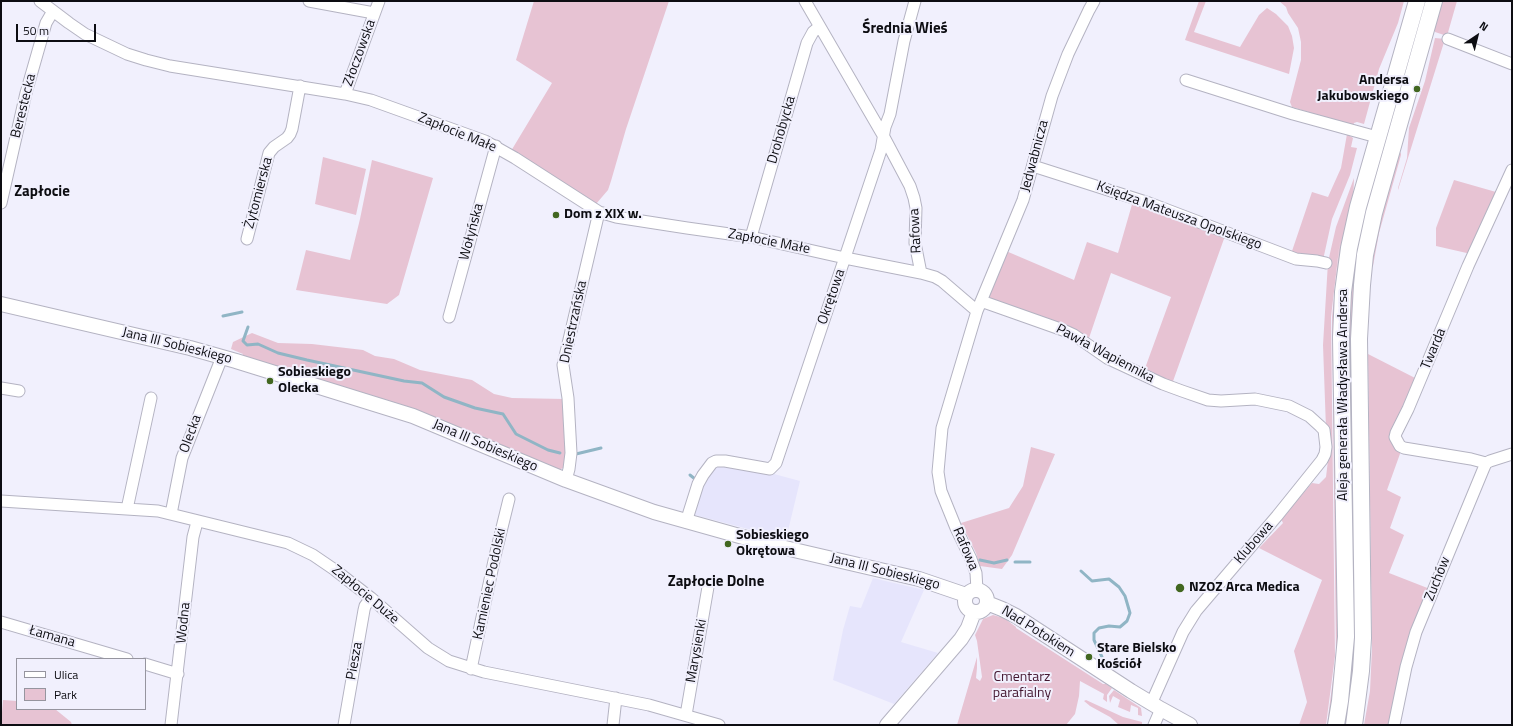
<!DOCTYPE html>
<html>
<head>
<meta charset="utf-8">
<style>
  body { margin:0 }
  #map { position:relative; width:1513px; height:726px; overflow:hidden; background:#f1f0fd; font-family:"Titillium Web",sans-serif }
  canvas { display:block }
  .frame { position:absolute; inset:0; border:2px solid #0d0d12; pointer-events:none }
  .legend { position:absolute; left:16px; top:658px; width:130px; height:52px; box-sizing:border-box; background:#f1f0fd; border:1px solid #96959f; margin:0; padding:5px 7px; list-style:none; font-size:12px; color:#0d0d12 }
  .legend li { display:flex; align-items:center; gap:8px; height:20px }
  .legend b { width:20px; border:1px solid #96959f }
  .north { position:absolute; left:1457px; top:16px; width:40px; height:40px; -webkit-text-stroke:3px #f1f0fd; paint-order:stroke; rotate:35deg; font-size:11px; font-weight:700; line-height:16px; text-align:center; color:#0d0d12 }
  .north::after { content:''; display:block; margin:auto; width:14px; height:18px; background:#0d0d12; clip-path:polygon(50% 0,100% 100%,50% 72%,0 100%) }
  .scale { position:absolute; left:16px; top:24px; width:80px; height:18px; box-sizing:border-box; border:2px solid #0d0d12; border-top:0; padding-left:5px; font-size:12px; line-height:14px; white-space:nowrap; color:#0d0d12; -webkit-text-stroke:3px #f1f0fd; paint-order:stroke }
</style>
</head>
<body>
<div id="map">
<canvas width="1513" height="726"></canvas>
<div class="frame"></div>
<ul class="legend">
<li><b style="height:5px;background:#fff"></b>Ulica</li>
<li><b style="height:11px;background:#e7c3d3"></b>Park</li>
</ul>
<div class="north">N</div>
<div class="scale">50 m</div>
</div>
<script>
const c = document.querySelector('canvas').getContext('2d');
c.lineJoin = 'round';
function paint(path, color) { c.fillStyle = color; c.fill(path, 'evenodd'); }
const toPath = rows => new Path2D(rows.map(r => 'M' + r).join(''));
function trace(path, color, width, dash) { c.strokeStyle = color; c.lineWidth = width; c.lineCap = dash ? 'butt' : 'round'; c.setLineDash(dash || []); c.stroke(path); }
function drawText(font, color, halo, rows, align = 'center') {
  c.font = font + ' "Titillium Web",sans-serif'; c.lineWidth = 4; c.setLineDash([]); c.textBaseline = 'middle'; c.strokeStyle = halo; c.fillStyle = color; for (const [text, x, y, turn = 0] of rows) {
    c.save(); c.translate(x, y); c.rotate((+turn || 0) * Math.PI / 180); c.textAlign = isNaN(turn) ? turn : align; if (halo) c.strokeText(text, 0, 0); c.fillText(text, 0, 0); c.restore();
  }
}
paint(toPath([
  [719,464,773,471,774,474,800,481,786,539,695,515,694,513,698,492],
  [873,578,924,590,901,642,938,653,894,704,833,680,843,630,850,606,861,608]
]), '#e6e5fc');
paint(toPath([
  [534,1,669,1,626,129,611,181,608,190,596,204,511,151,552,83,516,60],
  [1199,1,1206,1,1194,32,1240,47,1259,15,1267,8,1276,14,1288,26,1292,36,1294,48,1289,74,1185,40],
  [1279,1,1404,1,1398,23,1379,69,1364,124,1357,122,1354,123,1353,126,1292,107,1290,102,1301,60,1301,42,1298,28,1288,13,1286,7],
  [1442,1,1457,1,1447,36,1435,32,1434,29],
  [1414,30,1420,32,1364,229,1357,636,1348,725,1342,725,1348,315,1358,228],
  [1435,38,1445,39,1398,190,1398,188,1407,158,1409,128,1425,81],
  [1347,134,1353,138,1351,147,1357,148,1350,175,1332,219,1323,260,1291,254,1312,192,1328,197,1341,168],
  [1401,152,1401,155,1379,233,1373,266,1371,268,1375,234,1397,159],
  [323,157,366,169,356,215,315,204],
  [372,160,433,178,399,295,387,304,296,290,306,250,350,260,360,219],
  [1354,178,1338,656,1329,725,1327,725,1336,656,1332,317,1340,240,1350,197,1340,240,1331,317,1335,656,1326,725,1299,725,1307,702,1294,651,1322,580,1259,548,1283,523,1281,519,1312,483,1319,484,1326,477,1329,452,1326,429,1323,345,1328,262,1336,227],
  [1454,180,1496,192,1471,254,1436,246,1436,228],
  [1133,201,1225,236,1172,384,1144,371,1171,297,1111,273,1088,341,990,298,989,294,1006,251,1074,280,1087,242,1118,253],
  [252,333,278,343,312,344,363,350,375,356,394,359,420,370,472,380,494,394,512,398,565,399,568,437,565,465,563,468,559,470,554,469,440,420,387,400,242,356,243,354,231,349,233,342],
  [1368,354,1419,380,1396,425,1401,451,1387,490,1401,497,1390,528,1404,535,1389,573,1430,589,1390,725,1364,725,1370,691,1372,648],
  [1031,447,1055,454,1012,555,1002,569,980,566,976,553,961,523,1009,508,1023,486],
  [993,615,1004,618,1016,627,1016,628,1103,684,1106,684,1112,688,1107,695,1107,702,1103,699,1104,694,1080,681,1079,696,1075,714,1066,725,957,725,977,657,977,668,976,678,980,681,982,677,977,641,975,635,983,619],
  [1114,690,1141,708,1142,716,1138,715,1138,708,1131,705,1130,712,1118,707,1120,700,1113,696,1110,703,1109,696],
  [3,700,17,701,17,709,55,709,71,722,72,725,1,725],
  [1086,700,1123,717,1142,722,1142,725,1119,725,1110,717,1090,706,1084,701]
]), '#e7c3d3');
trace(toPath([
  [223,316,242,312],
  [248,327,243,341,247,345,258,344,278,353,307,360,404,381,422,383,444,397,475,408,503,414,516,434,548,450,560,453],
  [576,454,601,448],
  [690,475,695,479],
  [980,560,994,563,1007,560],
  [1015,562,1030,562],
  [1081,571,1092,581,1109,579,1119,587,1125,596,1130,613,1127,621,1120,627,1109,626,1099,628,1094,633,1094,640,1102,657]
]), '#90b5c5', 3);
const minor = toPath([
  [40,1,69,23,85,34,127,54,146,60,170,66,345,94,371,100,485,141,515,158,599,212,616,217,687,228,751,237,845,258,921,273],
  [309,1,374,13],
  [805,1,884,137,910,186,914,198,916,208,915,243,921,273,935,277,942,281,977,311],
  [1448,39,1512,64],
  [1186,80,1293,114,1377,137],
  [345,94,379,1],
  [1033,166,1149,203,1296,259,1317,261,1326,263],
  [1,203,26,93,46,23,53,11],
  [751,237,807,43,813,32,819,27],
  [247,239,269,153,274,147,287,138,290,134,292,129,300,86],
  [981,301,1063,330,1074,335,1107,358,1163,384,1182,391,1208,400,1221,401,1255,399,1289,406,1309,416,1320,426,1324,430,1326,447,1325,454,1322,460,1277,516,1196,611,1183,632,1151,704],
  [449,317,496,146],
  [1,388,19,391],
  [1486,463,1471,459,1404,448,1400,446,1395,437,1396,433,1408,409,1468,266,1512,170],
  [566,480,569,469,571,453,568,398,563,365,599,212],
  [1,501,158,511,288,543,313,555,335,570,371,598,428,648,449,661,484,672,649,705,719,725],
  [127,509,151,398],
  [171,514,182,458,222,357],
  [686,522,698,484,703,475,712,463,716,461,725,461,770,469,776,463,881,150,885,127,890,114,904,41,915,1],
  [977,590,976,573,971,559,956,528,941,491,938,472,942,428,977,311,1023,200,1052,96,1068,54,1089,10,1094,1],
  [1,622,127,659],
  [145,664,178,674],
  [471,669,495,556,509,499],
  [686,715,708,587],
  [171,725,193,537,197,522],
  [344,725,364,610,365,606,371,598],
  [613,725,616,698],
  [1154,725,1161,709],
  [1394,725,1406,667,1416,632,1483,470,1486,463,1490,461,1512,454]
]);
const tertiary = toPath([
  [1,304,190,348,236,361,413,416,566,480,654,512,768,544,919,579,966,595],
  '965 601a11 11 0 1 1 22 0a11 11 0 1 1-22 0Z',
  [987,603,1002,609,1016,616,1131,691,1161,709,1190,725],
  [887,725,961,639,968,628,974,612]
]);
const secondary = toPath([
  [1336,725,1340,701,1346,637,1341,337,1343,292,1349,248,1358,207,1417,1],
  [1354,725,1361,671,1363,638,1359,339,1362,285,1365,255,1374,213,1434,1]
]);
trace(minor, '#b4b3c2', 13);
trace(tertiary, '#b4b3c2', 16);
trace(secondary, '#b4b3c2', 18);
trace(minor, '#fff', 11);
trace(tertiary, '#fff', 14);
trace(secondary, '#fff', 16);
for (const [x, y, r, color] of [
  [1417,89,4,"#426720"],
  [556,215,4,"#426720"],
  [270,381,4,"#426720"],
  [728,544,4,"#426720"],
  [1180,588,5,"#426720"],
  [1089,657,4,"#426720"]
]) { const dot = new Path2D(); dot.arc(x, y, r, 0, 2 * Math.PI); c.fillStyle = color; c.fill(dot); trace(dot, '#f1f0fd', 1.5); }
drawText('14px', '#0d0d12', '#f1f0fd', [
  ["Złoczowska",360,53,-70],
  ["Berestecka",24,106,-76],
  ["Drohobycka",782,130,-74],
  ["Zapłocie Małe",457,133,22],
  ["Jedwabnicza",1035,156,-75],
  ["Żytomierska",259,193,-75],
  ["Księdza Mateusza Opolskiego",1179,216,20],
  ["Rafowa",916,231,-93],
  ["Wołyńska",472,232,-75],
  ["Zapłocie Małe",769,242,11],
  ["Okrętowa",832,297,-71],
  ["Dniestrzańska",574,322,-78],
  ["Jana III Sobieskiego",177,346,14],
  ["Twarda",1434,349,-67],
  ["Pawła Wapiennika",1105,354,28],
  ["Aleja generała Władysława Andersa",1344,395,-90],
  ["Olecka",191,434,-70],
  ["Jana III Sobieskiego",485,446,23],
  ["Klubowa",1254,543,-49],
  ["Rafowa",965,549,67],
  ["Jana III Sobieskiego",885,572,14],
  ["Zuchów",1438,579,-68],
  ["Kamieniec Podolski",490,584,-78],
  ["Zapłocie Duże",365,595,40],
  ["Wodna",184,623,-84],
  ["Nad Potokiem",1038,632,32],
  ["Łamana",52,637,16],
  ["Marysienki",697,651,-80],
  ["Piesza",355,661,-80]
]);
drawText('bold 14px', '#0d0d12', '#f1f0fd', [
  ["Andersa",1409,81,"right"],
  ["Jakubowskiego",1409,97,"right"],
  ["Dom z XIX w.",564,215],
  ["Sobieskiego",278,373],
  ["Olecka",278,389],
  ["Sobieskiego",736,536],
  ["Okrętowa",736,552],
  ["NZOZ Arca Medica",1189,588],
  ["Stare Bielsko",1097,649],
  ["Kościół",1097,665]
], 'left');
drawText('14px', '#441730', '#f1f0fd', [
  ["Cmentarz",1022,678],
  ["parafialny",1022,694]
]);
drawText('bold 15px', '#0d0d12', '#f1f0fd', [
  ["Średnia Wieś",905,29],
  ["Zapłocie",42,192],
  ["Zapłocie Dolne",716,582]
]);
</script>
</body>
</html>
